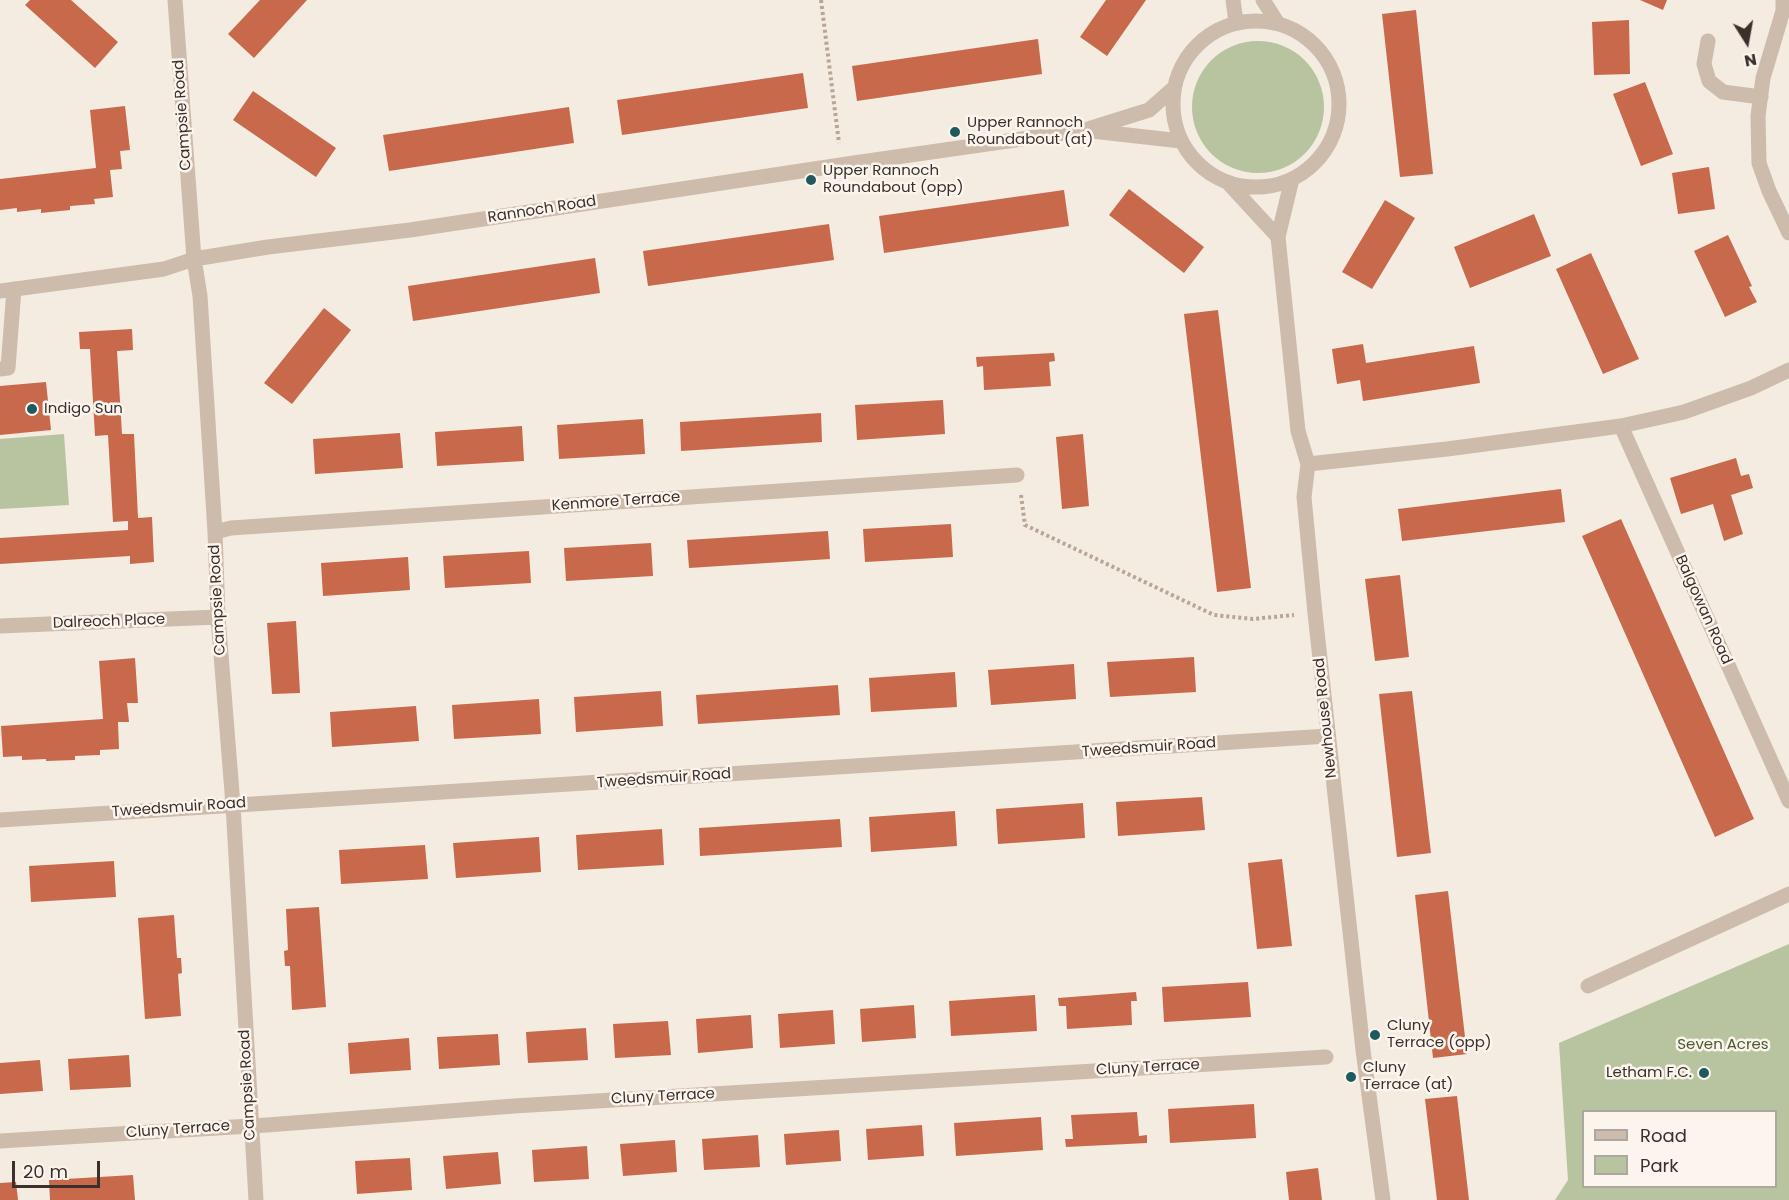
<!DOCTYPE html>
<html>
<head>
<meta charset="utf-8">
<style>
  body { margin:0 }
  #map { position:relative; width:1789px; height:1200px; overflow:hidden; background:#f4ebe1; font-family:Poppins,sans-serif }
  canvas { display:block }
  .legend { position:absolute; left:1582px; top:1110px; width:195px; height:78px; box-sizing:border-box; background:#fbf5ee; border:2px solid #aea6a0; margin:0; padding:8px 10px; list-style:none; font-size:18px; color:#3b302b }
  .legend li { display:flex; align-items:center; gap:12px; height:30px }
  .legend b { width:30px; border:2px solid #aea6a0 }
  .north { position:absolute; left:1717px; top:12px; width:60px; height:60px; -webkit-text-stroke:4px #fbf5ee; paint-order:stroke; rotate:169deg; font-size:16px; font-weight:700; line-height:24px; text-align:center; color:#3b302b }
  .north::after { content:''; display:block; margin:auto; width:21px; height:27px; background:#3b302b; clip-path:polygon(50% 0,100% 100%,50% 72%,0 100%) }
  .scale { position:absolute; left:12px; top:1161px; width:88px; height:27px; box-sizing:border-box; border:3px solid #3b302b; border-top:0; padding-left:8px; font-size:18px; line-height:21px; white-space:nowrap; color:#3b302b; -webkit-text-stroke:4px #fbf5ee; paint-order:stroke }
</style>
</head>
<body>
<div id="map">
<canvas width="1789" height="1200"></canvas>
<ul class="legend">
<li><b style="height:8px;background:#cdbbac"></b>Road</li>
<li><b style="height:16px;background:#b8c4a0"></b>Park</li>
</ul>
<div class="north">N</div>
<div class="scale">20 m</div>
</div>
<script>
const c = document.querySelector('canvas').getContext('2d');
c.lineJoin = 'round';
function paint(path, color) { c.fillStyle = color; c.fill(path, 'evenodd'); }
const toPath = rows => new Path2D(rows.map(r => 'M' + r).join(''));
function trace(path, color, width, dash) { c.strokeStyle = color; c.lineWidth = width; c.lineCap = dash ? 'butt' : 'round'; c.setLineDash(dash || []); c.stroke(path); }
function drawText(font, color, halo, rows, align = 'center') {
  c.font = font + ' Poppins,sans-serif'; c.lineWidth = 5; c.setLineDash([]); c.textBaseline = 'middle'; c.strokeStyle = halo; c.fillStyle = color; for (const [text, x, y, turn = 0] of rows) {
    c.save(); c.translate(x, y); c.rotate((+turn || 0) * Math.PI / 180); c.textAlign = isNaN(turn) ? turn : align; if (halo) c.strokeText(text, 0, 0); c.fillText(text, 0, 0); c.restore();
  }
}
paint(toPath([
  '1192 107a66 66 0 1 1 132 0a66 66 0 1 1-132 0Z',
  [64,434,69,505,0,509,0,439],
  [1789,944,1789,1200,1555,1200,1568,1180,1559,1043],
  [1584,1112,1776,1112,1776,1186,1584,1186]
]), '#b8c4a0');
paint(toPath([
  [30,0,71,0,118,42,95,68,25,5],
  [260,0,307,0,254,58,228,34],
  [1106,0,1146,0,1107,56,1080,37],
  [1640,0,1667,0,1663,10],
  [1416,10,1433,174,1400,177,1382,14],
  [1629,20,1630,74,1594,75,1592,22],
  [1038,39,1042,74,857,101,852,66],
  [803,73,808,108,622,135,617,100],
  [1645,82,1673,154,1641,166,1613,94],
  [253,91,336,148,316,177,233,120],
  [125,106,130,150,120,151,122,169,110,170,113,197,94,199,95,204,70,206,70,210,41,213,41,209,17,212,17,208,0,210,0,179,96,168,90,110],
  [569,107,574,143,389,171,383,135],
  [1709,167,1715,209,1678,214,1672,173],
  [1129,189,1204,247,1184,273,1109,215],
  [1064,190,1069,226,884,253,879,216],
  [1385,200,1415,218,1372,289,1342,272],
  [1534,214,1551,256,1470,288,1454,247],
  [829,224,834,260,648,286,643,251],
  [1728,235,1752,286,1749,287,1757,302,1725,317,1694,251],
  [1591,253,1639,359,1603,374,1556,269],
  [595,258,600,293,413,321,408,286],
  [324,308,351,330,292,404,264,383],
  [1218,310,1251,588,1217,592,1184,314],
  [132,329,133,350,117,351,122,434,134,434,138,518,152,517,154,562,130,564,130,556,0,564,0,538,128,530,128,521,113,522,108,435,95,436,90,349,80,349,79,332],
  [1363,344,1366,363,1474,346,1480,383,1363,401,1360,380,1337,384,1332,349],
  [1054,353,1055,361,1049,362,1051,386,984,390,983,366,977,367,976,357],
  [46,382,51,430,0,435,0,386],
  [943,400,945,434,857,440,855,405],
  [821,413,822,442,681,451,680,422],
  [643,419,645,454,559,459,557,425],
  [522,426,524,461,437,466,435,432],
  [400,433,403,468,315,474,313,439],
  [1083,434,1089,506,1062,509,1056,437],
  [1736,458,1741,476,1749,474,1753,488,1731,495,1743,534,1724,541,1713,504,1681,514,1670,478],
  [1561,489,1565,522,1402,541,1398,509],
  [1621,519,1754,819,1715,837,1582,536],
  [951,524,953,557,865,562,863,529],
  [828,531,830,559,689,568,687,540],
  [651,543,653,576,566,581,564,548],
  [529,551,531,583,445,588,443,556],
  [408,557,410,590,323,596,321,563],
  [1400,575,1409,657,1375,661,1365,579],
  [296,621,300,693,272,694,267,623],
  [1194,657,1196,692,1110,697,1107,662],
  [135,658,138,703,127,703,129,722,118,722,119,749,100,750,100,755,75,756,75,760,46,761,46,759,22,760,22,756,3,757,1,726,103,719,99,661],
  [1074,664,1076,699,991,705,988,670],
  [955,672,957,707,871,712,869,678],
  [838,685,840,715,698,724,696,695],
  [661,691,663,726,576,732,574,697],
  [1412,691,1431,853,1397,857,1379,694],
  [539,699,541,734,454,739,452,705],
  [416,706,419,741,332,747,330,712],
  [1202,797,1205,830,1118,836,1116,802],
  [1083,803,1085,838,998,844,996,809],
  [955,811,957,846,871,852,869,817],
  [840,819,842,847,700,856,699,828],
  [662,829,664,865,578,870,576,835],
  [539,837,541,872,456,878,453,843],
  [425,845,428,879,341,884,339,850],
  [1282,859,1292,946,1257,949,1248,863],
  [114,861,116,897,31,902,29,866],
  [1448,891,1467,1054,1433,1058,1415,895],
  [319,907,326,1007,292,1010,290,966,285,966,284,951,288,950,286,909],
  [174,915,177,958,181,958,182,973,178,974,181,1016,145,1019,138,918],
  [1248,982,1251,1017,1164,1022,1162,987],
  [1136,992,1137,1001,1131,1001,1132,1025,1067,1029,1066,1006,1059,1006,1058,998],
  [1035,995,1037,1031,951,1036,949,1001],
  [914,1005,916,1038,862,1042,860,1009],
  [833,1010,835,1044,780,1048,778,1014],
  [751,1015,753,1048,698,1053,696,1019],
  [668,1021,671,1055,615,1058,613,1024],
  [586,1028,588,1060,528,1063,526,1032],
  [498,1034,500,1065,439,1069,437,1037],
  [409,1038,411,1070,350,1074,348,1043],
  [129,1055,131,1087,70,1090,68,1059],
  [40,1060,43,1091,0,1094,0,1063],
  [1457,1096,1469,1200,1437,1200,1425,1099],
  [1254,1104,1256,1138,1170,1143,1168,1109],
  [1137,1112,1139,1136,1147,1135,1147,1143,1066,1147,1065,1139,1073,1139,1071,1115],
  [1041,1117,1043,1150,956,1156,954,1123],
  [922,1125,924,1156,868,1160,866,1129],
  [839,1130,841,1161,786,1165,784,1134],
  [758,1135,760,1167,704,1170,702,1139],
  [675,1140,677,1172,623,1176,620,1144],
  [587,1146,589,1179,534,1182,532,1150],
  [498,1152,501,1184,446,1189,443,1156],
  [410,1158,412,1190,357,1194,355,1161],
  [1318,1168,1322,1200,1289,1200,1286,1172],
  [133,1175,135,1200,50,1200,49,1180],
  [16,1182,18,1200,0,1200,0,1183]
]), '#c8694b');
trace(toPath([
  [821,0,839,143],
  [1021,495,1025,525,1214,615,1253,619,1294,615]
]), '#b9a596', 4, [3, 3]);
trace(toPath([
  [175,0,194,259,200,296,215,532,218,617,233,805,256,1200],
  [1233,0,1236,22],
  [1263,0,1277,22],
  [1783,0,1783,11,1763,78,1758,116,1759,163,1769,191,1789,233],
  '1173 104a83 83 0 1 1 166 0a83 83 0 1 1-166 0Z',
  [1708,41,1704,64,1709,81,1723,92,1761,97],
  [1092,131,1181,141],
  [1292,179,1278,237,1298,431,1308,464,1304,497,1315,613,1363,1050,1383,1200],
  [1230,185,1278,237],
  [0,291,164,269,194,259,268,247,410,230,854,163,1085,130,1149,110,1174,88],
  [0,369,8,368,14,289],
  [1621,426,1789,801],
  [1308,464,1447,449,1621,426,1684,412,1751,388,1789,370],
  [215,532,231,528,1017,475],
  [0,626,218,617],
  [0,820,1328,736],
  [1588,986,1789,894],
  [0,1141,267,1125,514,1106,1326,1057]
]), '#cdbbac', 15);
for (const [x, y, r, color] of [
  [955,132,6,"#1f5a5e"],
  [811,180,6,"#1f5a5e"],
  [32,409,6,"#1f5a5e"],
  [1375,1035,6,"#1f5a5e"],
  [1704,1073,6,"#1f5a5e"],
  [1351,1077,6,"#1f5a5e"]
]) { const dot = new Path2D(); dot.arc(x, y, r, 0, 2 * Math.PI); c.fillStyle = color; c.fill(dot); trace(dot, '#fbf5ee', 2); }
drawText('15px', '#3b302b', '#fbf5ee', [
  ["Campsie Road",183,115,-94],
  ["Rannoch Road",542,210,-9],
  ["Kenmore Terrace",616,502,-4],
  ["Campsie Road",218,600,-93],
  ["Balgowan Road",1703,610,66],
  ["Dalreoch Place",109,622,-2],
  ["Newhouse Road",1326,718,-96],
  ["Tweedsmuir Road",1149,748,-4],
  ["Tweedsmuir Road",664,779,-4],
  ["Tweedsmuir Road",179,808,-4],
  ["Cluny Terrace",1148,1068,-3],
  ["Campsie Road",248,1085,-93],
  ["Cluny Terrace",663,1097,-3],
  ["Cluny Terrace",178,1130,-4]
]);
drawText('15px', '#3b302b', '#fbf5ee', [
  ["Upper Rannoch",967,123],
  ["Roundabout (at)",967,140],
  ["Upper Rannoch",823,171],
  ["Roundabout (opp)",823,188],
  ["Indigo Sun",44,409],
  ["Cluny",1387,1026],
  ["Terrace (opp)",1387,1043],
  ["Cluny",1363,1068],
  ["Terrace (at)",1363,1085],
  ["Letham F.C.",1692,1073,"right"]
], 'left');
drawText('15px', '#4a5a2e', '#fbf5ee', [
  ["Seven Acres",1723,1045]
]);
</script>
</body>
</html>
